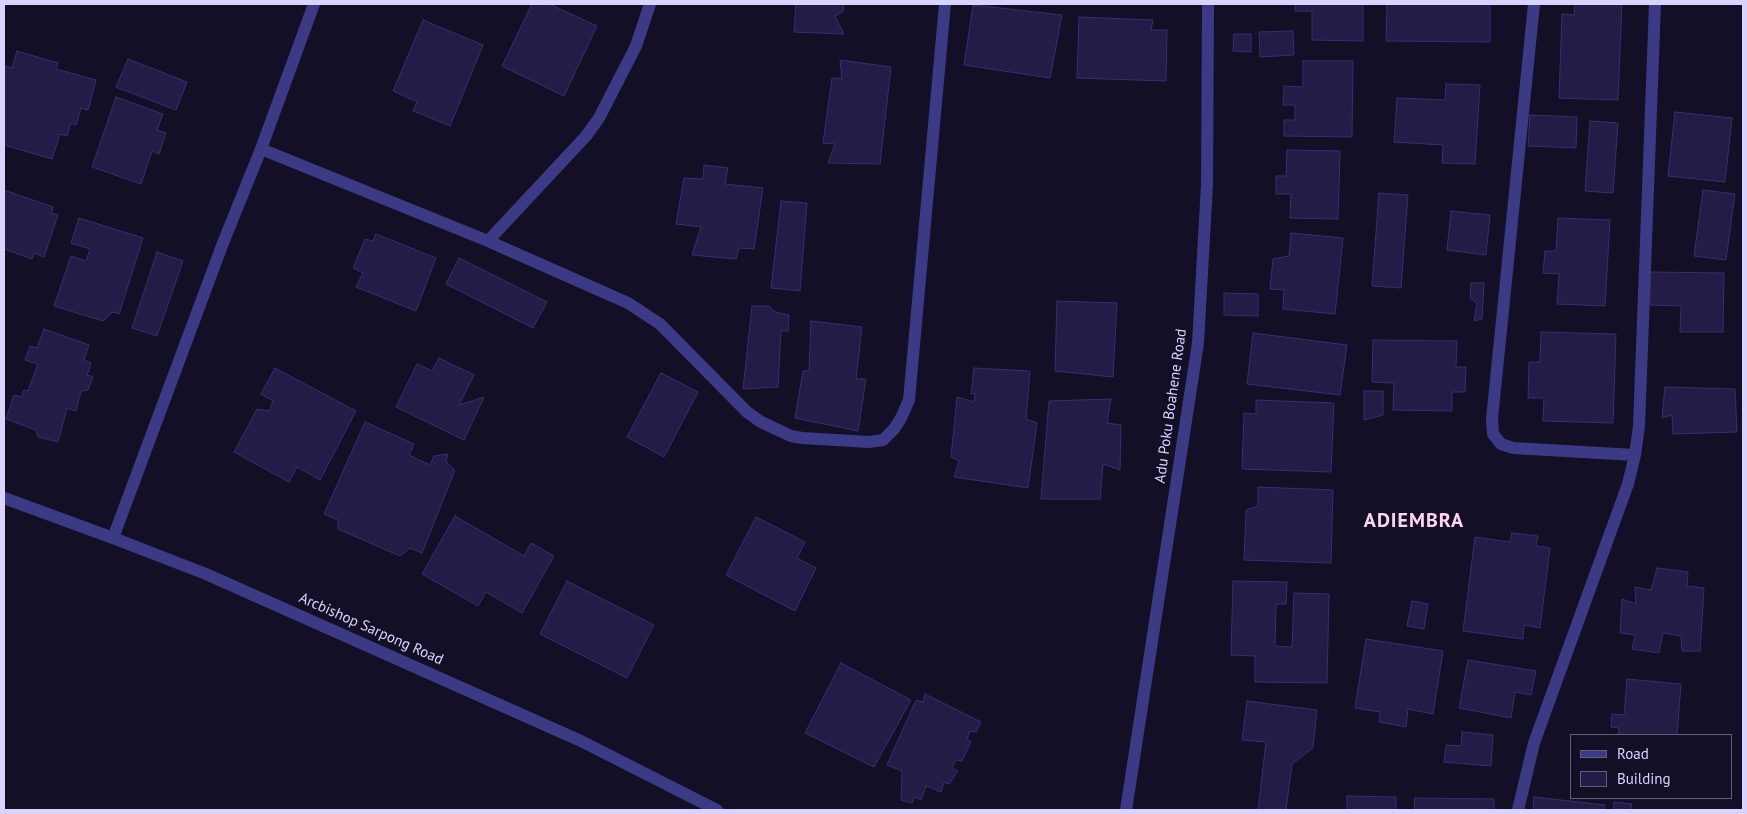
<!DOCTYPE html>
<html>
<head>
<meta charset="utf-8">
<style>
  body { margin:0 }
  #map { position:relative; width:1747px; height:814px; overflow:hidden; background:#130f26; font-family:"PT Sans",sans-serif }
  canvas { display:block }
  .frame { position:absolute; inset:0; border:5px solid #d9d4ff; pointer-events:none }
  .legend { position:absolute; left:1570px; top:734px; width:162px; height:65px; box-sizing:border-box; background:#130f26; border:1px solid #625e7d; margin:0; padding:6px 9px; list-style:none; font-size:15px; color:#d9d4ff }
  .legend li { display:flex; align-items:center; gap:10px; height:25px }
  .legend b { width:25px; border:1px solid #625e7d }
</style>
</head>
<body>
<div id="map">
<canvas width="1747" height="814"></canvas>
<div class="frame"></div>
<ul class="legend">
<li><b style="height:6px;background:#3d3a85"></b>Road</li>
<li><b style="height:14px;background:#241b47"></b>Building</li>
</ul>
</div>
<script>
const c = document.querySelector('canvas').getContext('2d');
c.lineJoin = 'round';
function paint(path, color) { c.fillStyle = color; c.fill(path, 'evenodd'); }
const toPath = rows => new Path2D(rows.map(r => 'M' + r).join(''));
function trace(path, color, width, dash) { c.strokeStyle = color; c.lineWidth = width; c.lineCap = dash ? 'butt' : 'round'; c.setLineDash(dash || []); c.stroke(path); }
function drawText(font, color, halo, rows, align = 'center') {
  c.font = font + ' "PT Sans",sans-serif'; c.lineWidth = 4.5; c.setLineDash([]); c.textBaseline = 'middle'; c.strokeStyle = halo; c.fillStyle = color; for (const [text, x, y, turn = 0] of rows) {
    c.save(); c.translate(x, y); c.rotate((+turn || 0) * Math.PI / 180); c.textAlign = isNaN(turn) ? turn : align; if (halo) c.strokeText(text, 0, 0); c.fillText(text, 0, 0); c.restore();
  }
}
const building = toPath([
  [532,4,549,4,597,26,564,96,502,66,532,4],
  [796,4,844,4,843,12,835,16,844,34,794,32,796,4],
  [1295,4,1380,4,1363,4,1363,41,1312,40,1312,11,1295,11,1295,4],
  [1387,4,1490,4,1490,42,1386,41,1387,4],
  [1575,4,1622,4,1618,100,1559,98,1562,14,1574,15,1575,4],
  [973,5,1062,15,1050,78,964,65,973,5],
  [1079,17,1153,20,1151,30,1167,30,1166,81,1077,78,1079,17],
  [423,20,483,45,450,126,413,111,417,102,393,91,423,20],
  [1293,31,1294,55,1260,57,1259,32,1293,31],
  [1234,34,1251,34,1251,52,1233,51,1234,34],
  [17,51,58,63,56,69,96,80,88,110,81,108,76,125,71,123,67,136,60,134,52,159,4,145,4,66,12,68,17,51],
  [128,59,187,82,176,110,116,87,128,59],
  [840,60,891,67,880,164,828,163,835,144,823,143,832,78,842,79,840,60],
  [1303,61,1353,61,1352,137,1284,136,1284,120,1295,120,1295,105,1283,105,1284,86,1303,87,1303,61],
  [1446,84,1480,85,1475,164,1442,163,1443,145,1394,142,1397,98,1445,100,1446,84],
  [116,97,163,114,157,130,166,133,159,154,152,151,141,184,92,167,116,97],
  [1675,112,1732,118,1725,182,1668,176,1675,112],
  [1530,115,1577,117,1576,148,1528,146,1530,115],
  [1590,121,1618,123,1613,193,1585,191,1590,121],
  [1287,150,1340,151,1338,219,1290,218,1291,194,1276,194,1276,176,1286,176,1287,150],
  [704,165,728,168,725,184,763,188,754,249,739,248,736,259,692,255,701,227,676,224,684,178,703,179,704,165],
  [4,190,53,207,51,213,58,215,44,257,34,253,32,259,4,249,4,190],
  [1703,190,1735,194,1726,260,1694,256,1703,190],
  [1379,193,1408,195,1401,288,1372,286,1379,193],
  [781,201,807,203,800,291,771,288,781,201],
  [1451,211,1490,215,1486,255,1447,250,1451,211],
  [79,218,143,238,119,314,113,312,103,321,54,306,71,256,86,261,90,249,71,243,79,218],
  [1558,218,1610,220,1605,306,1557,304,1559,274,1543,273,1545,251,1556,251,1558,218],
  [1291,233,1343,238,1335,314,1283,309,1284,290,1270,289,1273,259,1289,256,1291,233],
  [376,234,436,258,416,311,356,287,363,273,353,268,365,239,373,241,376,234],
  [157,252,183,261,157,336,132,328,157,252],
  [459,258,547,302,533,328,446,284,459,258],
  [1650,272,1724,273,1723,332,1680,332,1681,306,1650,305,1650,272],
  [1471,283,1484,283,1482,319,1474,321,1477,303,1470,298,1471,283],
  [1224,293,1258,294,1258,316,1224,315,1224,293],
  [1057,301,1117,303,1113,377,1055,371,1057,301],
  [752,306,769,306,775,312,789,315,788,331,781,331,778,387,743,389,752,306],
  [811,321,862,327,856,379,866,379,858,431,795,418,803,371,809,371,811,321],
  [44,329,89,345,84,360,91,363,87,375,93,377,88,390,81,391,76,411,67,408,58,442,38,437,36,430,6,419,14,395,21,397,24,390,28,391,38,364,25,360,30,346,37,348,44,329],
  [1541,332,1616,334,1613,423,1543,421,1544,398,1528,398,1529,362,1540,362,1541,332],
  [1253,333,1347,345,1340,395,1247,384,1253,333],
  [1373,340,1457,341,1456,367,1466,367,1465,392,1452,392,1452,411,1393,410,1394,383,1372,382,1373,340],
  [439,358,474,375,459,405,484,397,464,440,396,407,417,364,432,371,439,358],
  [275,368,356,411,320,480,297,467,289,482,234,452,257,409,269,411,273,401,261,394,275,368],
  [974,368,1030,371,1026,419,1037,423,1028,488,954,477,959,461,951,457,957,397,974,402,975,393,971,394,974,368],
  [661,373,698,392,664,457,627,437,661,373],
  [1665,387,1735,389,1737,432,1673,434,1672,415,1662,418,1665,387],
  [1364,391,1383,391,1383,415,1364,420,1364,391],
  [1111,399,1107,423,1121,425,1120,470,1103,464,1100,499,1041,499,1049,401,1111,399],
  [1256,400,1334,403,1331,472,1242,469,1244,413,1256,414,1256,400],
  [365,422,414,444,409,455,430,465,434,456,448,454,446,462,455,470,422,553,410,548,400,556,338,529,338,520,324,514,365,422],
  [1258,487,1333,490,1331,563,1244,560,1246,510,1258,506,1258,487],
  [455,516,524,556,531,543,554,556,522,613,486,592,478,606,422,574,455,516],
  [756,517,805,542,797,558,816,568,795,611,726,575,756,517],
  [1512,533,1538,536,1536,546,1550,548,1540,628,1524,625,1523,639,1463,631,1475,537,1510,542,1512,533],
  [1657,568,1688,572,1687,586,1704,588,1700,651,1682,651,1681,636,1663,633,1659,653,1632,649,1635,635,1620,633,1622,599,1636,604,1635,587,1651,590,1657,568],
  [567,581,654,625,627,678,540,634,567,581],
  [1233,581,1287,582,1286,604,1276,604,1275,646,1292,647,1294,593,1329,594,1327,683,1255,682,1255,656,1231,655,1233,581],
  [1412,601,1428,604,1424,629,1407,626,1412,601],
  [1366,639,1443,651,1433,714,1408,709,1406,727,1379,722,1380,712,1355,708,1366,639],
  [1468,660,1536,671,1531,695,1515,692,1511,718,1459,708,1468,660],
  [841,663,911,700,874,767,805,733,841,663],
  [1627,679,1681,684,1677,735,1618,735,1619,728,1611,727,1612,714,1624,715,1627,679],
  [925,694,981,722,976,732,970,731,967,739,971,742,962,761,956,760,952,768,958,771,949,784,944,782,941,792,926,786,921,800,915,797,912,803,901,800,902,771,887,765,916,700,923,702,925,694],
  [1247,701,1317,710,1313,748,1292,764,1286,810,1258,810,1266,742,1242,740,1247,701],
  [1462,732,1493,735,1491,766,1444,762,1446,745,1461,746,1462,732],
  [1347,796,1396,797,1396,810,1347,810,1347,796],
  [1534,797,1605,805,1604,810,1533,810,1534,797],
  [1415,798,1494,799,1494,810,1414,810,1415,798],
  [1614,802,1632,804,1631,810,1613,810,1614,802]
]);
paint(building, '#241b47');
trace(building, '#3b2d73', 1);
trace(toPath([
  [1534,4,1492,419,1493,434,1501,444,1513,448,1635,455],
  [261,149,488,241,628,303,660,324,747,412,761,422,791,436,802,438,869,442,883,440,894,429,901,418,909,400,945,4],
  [488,241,586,136,599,118,636,46,650,4],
  [113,538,223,243,261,149,314,4],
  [1518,810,1534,743,1628,484,1635,455,1639,426,1655,4]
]), '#3d3a85', 12);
trace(toPath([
  [4,498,113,538,206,574,581,741,717,810],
  [1126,810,1198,343,1207,185,1208,4]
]), '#3d3a85', 12);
drawText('15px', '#d9d4ff', '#130f26', [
  ["Adu Poku Boahene Road",1171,406,-82],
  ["Arcbishop Sarpong Road",371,629,24]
]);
c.letterSpacing = '1px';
drawText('bold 20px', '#ffd6f0', '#130f26', [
  ["ADIEMBRA",1414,521]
]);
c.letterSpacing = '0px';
</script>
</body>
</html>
